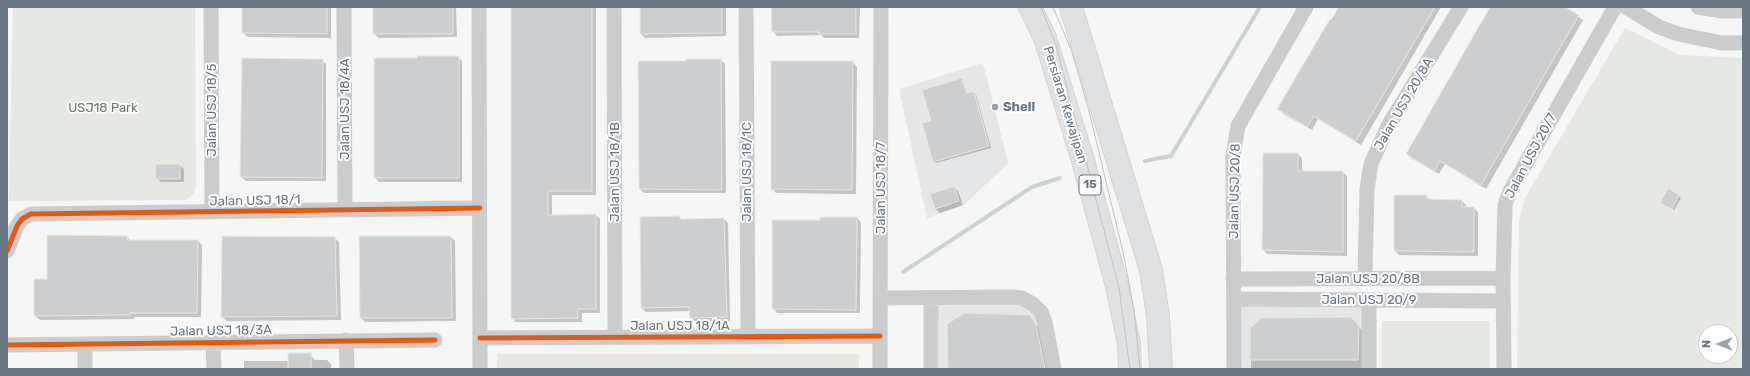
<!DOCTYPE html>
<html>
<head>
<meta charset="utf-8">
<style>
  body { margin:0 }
  #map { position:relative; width:1750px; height:376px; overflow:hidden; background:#f6f6f6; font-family:Rubik,sans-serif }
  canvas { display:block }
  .frame { position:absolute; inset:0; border:8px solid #6a7682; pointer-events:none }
  .north { position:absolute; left:1698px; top:324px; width:40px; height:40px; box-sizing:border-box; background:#fff; border:1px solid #c3c8cd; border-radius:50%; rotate:270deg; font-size:11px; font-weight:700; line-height:16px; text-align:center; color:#6a7682 }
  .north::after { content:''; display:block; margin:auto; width:14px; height:18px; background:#9ba3ab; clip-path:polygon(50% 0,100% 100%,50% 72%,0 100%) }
</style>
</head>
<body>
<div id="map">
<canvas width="1750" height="376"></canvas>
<div class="frame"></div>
<div class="north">N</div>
</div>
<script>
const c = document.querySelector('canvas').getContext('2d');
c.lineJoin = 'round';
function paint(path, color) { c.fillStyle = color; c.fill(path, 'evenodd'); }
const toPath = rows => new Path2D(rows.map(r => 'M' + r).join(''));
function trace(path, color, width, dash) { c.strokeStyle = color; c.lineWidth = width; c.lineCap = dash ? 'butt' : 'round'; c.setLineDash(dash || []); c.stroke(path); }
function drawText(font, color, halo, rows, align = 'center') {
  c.font = font + ' Rubik,sans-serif'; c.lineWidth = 4; c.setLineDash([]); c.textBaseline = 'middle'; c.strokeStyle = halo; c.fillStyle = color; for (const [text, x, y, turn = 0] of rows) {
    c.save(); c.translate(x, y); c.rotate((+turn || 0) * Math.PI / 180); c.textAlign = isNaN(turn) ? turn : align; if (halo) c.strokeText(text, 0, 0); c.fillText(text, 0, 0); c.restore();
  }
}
paint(toPath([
  [983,63,1008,163,964,205,927,218,899,89],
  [1234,299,1369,300,1369,369,1234,369],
  [1017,303,1031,309,1038,318,1049,369,939,369,938,304]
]), '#e5e6e7');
paint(toPath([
  [13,7,195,7,196,188,193,195,185,200,9,201],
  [1625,28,1679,55,1743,58,1743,369,1517,369,1519,221,1525,198],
  [1706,332,1730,332,1730,356,1706,356],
  [1382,321,1490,321,1490,369,1382,369],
  [497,354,859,354,859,369,497,369]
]), '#e5e8e3');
paint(toPath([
  [243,7,331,7,331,38,248,37,243,33],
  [374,7,456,7,457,37,379,38,374,34],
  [512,7,596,7,596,195,552,195,552,215,596,215,600,219,600,313,582,313,582,322,516,322,512,318],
  [641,7,726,7,726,36,645,38,641,34],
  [772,7,860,7,859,38,824,38,821,35,777,36,773,31],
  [1339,7,1441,7,1361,145,1318,119,1312,130,1283,114,1279,109],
  [1491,7,1563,7,1583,20,1486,189,1445,164,1439,174,1411,158,1407,154],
  [458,57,462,61,462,182,379,182,375,177,418,59],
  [322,60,326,64,326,181,246,181,241,177],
  [721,60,725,64,726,193,644,193,640,189,639,62],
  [772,62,853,62,857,67,856,194,776,193,772,189],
  [962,79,967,94,974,92,976,94,991,148,936,163,934,161,932,121],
  [1298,154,1302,158,1302,172,1343,172,1347,176,1347,256,1267,254,1263,249],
  [179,165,184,169,184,182,161,182,156,178],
  [954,187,958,191,963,205,940,213,936,209,931,195],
  [1668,190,1681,198,1674,210,1664,204],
  [1426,196,1431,200,1462,201,1466,205,1466,208,1474,208,1478,212,1478,256,1399,255,1395,251],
  [679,217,682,220,724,219,728,223,730,321,695,321,691,317,690,311,646,312,642,308],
  [857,218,861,222,860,313,777,313,773,308,821,221],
  [127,237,131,241,198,241,202,245,201,317,134,317,134,319,40,320,35,316],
  [223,237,335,238,339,242,341,320,227,321,222,317],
  [451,237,455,241,456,321,365,322,361,318],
  [1029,316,1041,330,1048,369,948,369],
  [1356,324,1364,332,1363,369,1251,369,1251,328],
  [310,354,315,360,327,360,331,364,331,369,244,369,244,361,289,361],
  [373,368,446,369,373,369]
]), '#0003');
trace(toPath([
  [1145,161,1171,156,1260,7],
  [903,272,1032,187,1060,178]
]), '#cbd2d4', 4);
const building = toPath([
  [242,7,327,7,327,34,242,33,242,7],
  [373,7,453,7,453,34,373,34,373,7],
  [511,7,592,7,592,191,548,191,548,215,596,214,596,309,578,309,578,318,511,319,511,7],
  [640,7,722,7,722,33,640,34,640,7],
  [771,7,856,7,856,34,818,34,819,32,772,32,771,7],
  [1339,7,1435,7,1356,141,1314,116,1307,127,1277,109,1330,19,1331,20,1339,7],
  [1490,7,1565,7,1579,15,1481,185,1440,161,1434,171,1406,154,1490,7],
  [417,56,459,56,459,178,374,178,374,58,417,58,417,56],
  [242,58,323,59,322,178,240,177,242,58],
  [686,59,721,59,722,190,639,189,638,61,686,61,686,59],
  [771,61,853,61,852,190,771,189,771,61],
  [962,78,966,93,974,91,989,146,933,162,922,123,931,121,922,90,962,78],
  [1263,153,1298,153,1298,171,1343,171,1343,252,1262,250,1263,153],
  [156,164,180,164,180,179,155,179,156,164],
  [954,186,959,201,935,209,930,194,954,186],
  [1668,188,1679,195,1672,209,1660,203,1668,188],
  [1394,195,1427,195,1427,199,1462,200,1462,207,1474,207,1474,252,1394,251,1394,195],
  [680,216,680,219,724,218,727,317,690,318,689,307,641,308,640,217,680,216],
  [820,217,857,217,856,310,772,309,772,220,820,220,820,217],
  [47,235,128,236,127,240,198,240,197,313,130,313,130,315,34,316,34,279,47,279,47,235],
  [222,236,335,237,337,316,221,317,222,236],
  [359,236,451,236,452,318,360,318,359,236],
  [964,313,1030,315,1036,325,1045,369,948,369,947,324,964,313],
  [1351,317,1359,326,1358,360,1250,360,1250,328,1261,318,1351,317],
  [288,353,311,353,311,369,288,369,288,353]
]);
paint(building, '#cdcecf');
trace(building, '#e6e6e6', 1);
const primary = toPath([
  [1030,7,1045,38,1082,157,1117,286,1129,344,1130,369],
  [1071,7,1151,270,1158,316,1161,369]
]);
trace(primary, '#d3d4d5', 24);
trace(toPath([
  [211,7,212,212],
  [344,7,345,210],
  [479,7,480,369],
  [614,7,615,337],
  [746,7,748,337],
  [1626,7,1659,27,1678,34,1722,43,1743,43],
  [1698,7,1722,11,1743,11],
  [7,251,17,226,22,219,31,214,480,208],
  [1233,279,1503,278],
  [1365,279,1367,189,1371,164,1388,126,1461,7],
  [881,298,1012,297,1022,298,1033,304,1041,312,1045,322,1054,369],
  [931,298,931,369],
  [1234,299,1503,301],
  [1369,300,1369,369],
  [480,338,880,336],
  [346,340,347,369],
  [213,342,214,369],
  [85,344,85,369],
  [7,345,435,340],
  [880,369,881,7],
  [1234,369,1233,156,1238,126,1306,7],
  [1504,369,1503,278,1505,205,1510,191,1615,7]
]), '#cbcccd', 15);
trace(primary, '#dfe0e1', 22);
trace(toPath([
  [1041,7,1056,45,1119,288,1130,369],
  [1053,7,1072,52,1089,111,1123,252,1134,310,1140,369]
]), '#c0c1c2', 1);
trace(toPath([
  [7,251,17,226,22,219,31,214,480,208],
  [480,338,880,336],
  [7,345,435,340]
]), '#e8590c', 5);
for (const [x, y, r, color] of [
  [995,107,4,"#9ba3ab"]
]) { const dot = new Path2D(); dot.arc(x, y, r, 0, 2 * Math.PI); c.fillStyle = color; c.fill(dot); trace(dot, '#fff', 1.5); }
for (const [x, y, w] of [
  [1090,185,22]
]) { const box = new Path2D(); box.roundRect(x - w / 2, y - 10, w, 20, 3); c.fillStyle = '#fff'; c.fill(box); trace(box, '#6a7682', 1); }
drawText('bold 12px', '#6a7682', null, [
  ["15",1090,185]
]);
drawText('13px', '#6a7682', '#fff', [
  ["Jalan USJ 20/8A",1404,104,-60],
  ["Persiaran Kewajipan",1065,105,73],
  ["Jalan USJ 18/4A",345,109,-90],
  ["Jalan USJ 18/5",212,110,-90],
  ["Jalan USJ 20/7",1531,156,-62],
  ["Jalan USJ 18/1B",615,172,-90],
  ["Jalan USJ 18/1C",747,172,-90],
  ["Jalan USJ 18/7",881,188,-90],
  ["Jalan USJ 20/8",1235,191,-89],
  ["Jalan USJ 18/1",255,201,-1],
  ["Jalan USJ 20/8B",1368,279],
  ["Jalan USJ 20/9",1369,300],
  ["Jalan USJ 18/1A",680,326],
  ["Jalan USJ 18/3A",221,331,-1]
]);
drawText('bold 13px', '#6a7682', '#fff', [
  ["Shell",1003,107]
], 'left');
drawText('13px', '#6a7a68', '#fff', [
  ["USJ18 Park",103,108]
]);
</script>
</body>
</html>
